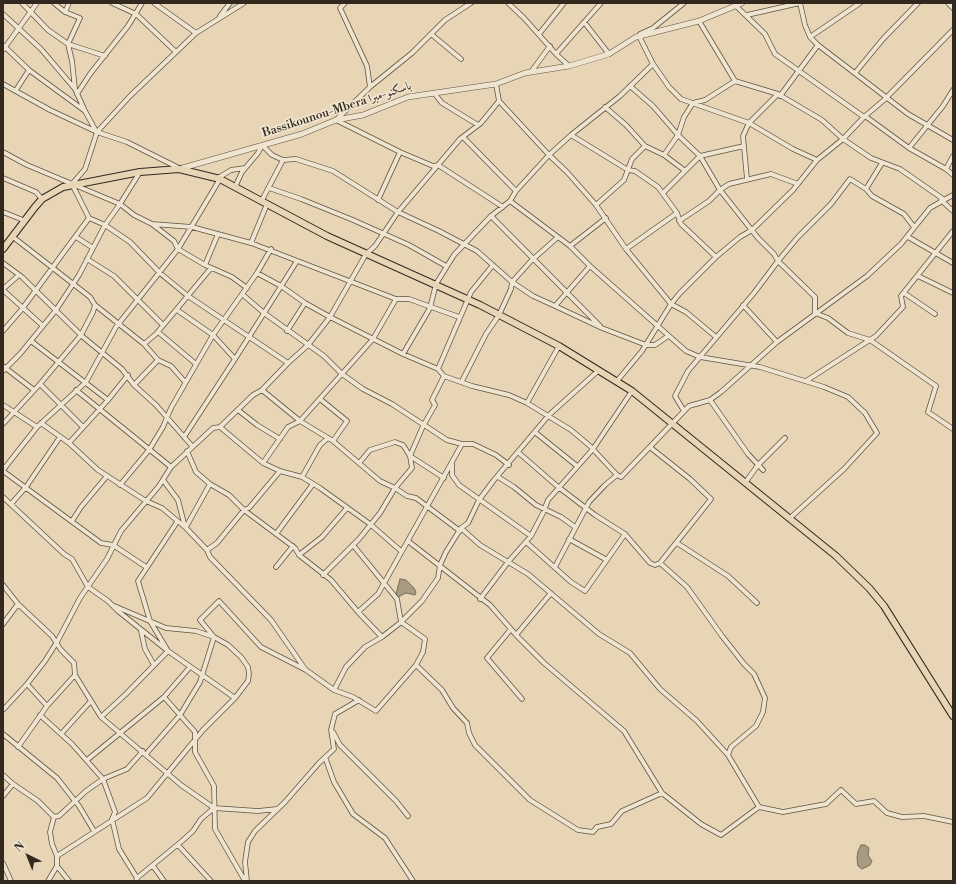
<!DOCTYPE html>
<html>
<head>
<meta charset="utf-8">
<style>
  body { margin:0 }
  #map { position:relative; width:956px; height:884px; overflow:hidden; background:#e7d5b5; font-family:"Libre Bodoni",serif }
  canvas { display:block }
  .frame { position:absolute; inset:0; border:4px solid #32281e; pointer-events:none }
  .north { position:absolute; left:8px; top:836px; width:40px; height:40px; -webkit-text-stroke:3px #efe4cf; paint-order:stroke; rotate:317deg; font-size:11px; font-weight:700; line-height:16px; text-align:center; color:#32281e }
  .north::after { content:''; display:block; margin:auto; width:14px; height:18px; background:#32281e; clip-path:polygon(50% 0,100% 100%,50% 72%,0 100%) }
</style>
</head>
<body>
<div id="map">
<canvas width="956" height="884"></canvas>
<div class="frame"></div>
<div class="north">N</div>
</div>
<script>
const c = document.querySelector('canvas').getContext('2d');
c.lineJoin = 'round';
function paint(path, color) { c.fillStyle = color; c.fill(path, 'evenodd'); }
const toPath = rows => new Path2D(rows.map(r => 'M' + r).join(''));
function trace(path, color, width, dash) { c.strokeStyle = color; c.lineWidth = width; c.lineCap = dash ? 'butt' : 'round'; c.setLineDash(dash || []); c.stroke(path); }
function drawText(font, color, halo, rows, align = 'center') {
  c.font = font + ' "Libre Bodoni",Amiri,serif'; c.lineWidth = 3.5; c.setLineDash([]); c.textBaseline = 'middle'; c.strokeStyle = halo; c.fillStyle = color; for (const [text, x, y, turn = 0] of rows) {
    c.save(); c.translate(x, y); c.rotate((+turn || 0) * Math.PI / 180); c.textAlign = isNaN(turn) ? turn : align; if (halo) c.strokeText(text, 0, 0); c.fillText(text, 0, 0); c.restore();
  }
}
const water = toPath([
  [400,579,406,580,414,588,416,592,415,595,406,593,398,597,396,594,400,579],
  [861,845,865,845,869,848,868,855,872,861,870,865,862,869,858,866,857,858,858,851,861,845]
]);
paint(water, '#a99a82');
trace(water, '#796c5a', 1);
const minor = toPath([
  [22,3,48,30,68,44,105,56],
  [54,3,65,12],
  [69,3,65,12,80,18,68,44,72,61,75,89,85,111,96,131],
  [112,3,136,14,176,52],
  [154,3,196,33],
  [244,3,196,33,130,96,97,132,85,169,72,184,89,218,105,225,130,242,160,273,188,296,288,363],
  [345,3,340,8,367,66,370,87],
  [471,3,445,20,412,53,370,87,336,120,400,152,433,166,438,165,503,207],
  [508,3,524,18,556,54,569,66],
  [800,3,805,25,810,37,818,45,908,114,953,140],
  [948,3,953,8],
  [736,6,765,34,775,54,864,117],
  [3,14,41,49,75,89],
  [747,15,800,3],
  [220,16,230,3],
  [699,21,735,81,705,100,693,103,684,117,678,135,700,156,720,190,758,238,774,254,778,261,815,297,815,313,828,318,848,333,870,340,936,386,928,412,953,429],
  [584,22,609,54],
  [431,34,461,59],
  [539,34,564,3],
  [640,34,653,28,684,3],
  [639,36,653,64,669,87,681,99,749,123,793,149,817,160],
  [810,37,860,3],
  [3,45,29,70,85,111],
  [3,50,37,3],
  [556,54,601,3],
  [531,72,550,46],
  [855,73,883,39,918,3],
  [735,81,778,94,749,123,743,136,747,179],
  [3,84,50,110,97,132,127,142,179,168],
  [630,86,653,106,678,135,664,155],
  [16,90,29,70],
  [434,93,442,103,478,125],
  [77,94,90,74,128,26,142,3],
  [778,94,822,120,843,139,871,158,900,169,943,199],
  [780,96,818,45],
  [499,101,549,155,571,135,628,170,635,171,658,187,677,213,681,224,716,257],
  [605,107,626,125,645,146,664,155,684,170],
  [865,116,909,148,946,169,953,156],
  [571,135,620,96,653,64],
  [463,137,516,191],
  [263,146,272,155,283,160,296,159,333,171,398,212,439,231,477,251,512,282,533,296,555,306,602,328,646,345,655,345,668,336],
  [909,148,943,106,953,90],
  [3,152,27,165,120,204,105,225,79,275,56,310,20,354,3,371],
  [946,169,953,175],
  [140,172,120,204,134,215,152,224,174,241,178,249,205,265,232,277,247,288],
  [3,178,36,192,42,199],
  [218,178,231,170,245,168],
  [235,187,242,172,258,153,261,147],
  [269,188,301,199,353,220,409,245,446,266],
  [866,189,882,163],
  [663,193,700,156,744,146],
  [378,200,400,152],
  [941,200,953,211],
  [510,201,570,246,590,266,686,351,700,357,760,367,824,387,848,397,865,413,877,433,844,469,790,518],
  [261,202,283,160],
  [596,205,624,180,632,159,645,146],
  [3,212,23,220],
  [491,216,600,326],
  [679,221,709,201,720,190,729,184,771,174,798,184],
  [152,224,192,227,251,243,396,299,409,299,459,317],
  [13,237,90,297,95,305,144,344,158,360,171,366,185,382],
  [76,237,93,248],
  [908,237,953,263],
  [251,243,267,204],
  [570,246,606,218],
  [626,249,677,213],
  [87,259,114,276,163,325],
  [3,263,22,277,83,337,122,369,134,385,156,405,192,446],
  [205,265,218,234],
  [257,273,281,286,305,303,330,317,403,354,438,369,444,376,472,386,509,395,527,403,571,430,590,446,617,475,621,477,689,406,710,400,721,392,777,342,867,276,901,244,930,208,953,195],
  [918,276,953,293],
  [3,289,19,275],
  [3,290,43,326],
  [904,293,935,314],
  [242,294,264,313,324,356,342,374,363,389,392,404,447,440,462,444,473,444,496,455,509,465],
  [743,305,777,342],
  [555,306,590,266],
  [177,310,213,335,235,359],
  [3,331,22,309,89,218],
  [287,331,305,303],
  [158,332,196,364],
  [31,341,108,400],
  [144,344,156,334,211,268],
  [403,354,430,308,436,284,454,255,491,216,510,201,516,191,549,155,567,172,596,205,626,249,671,304,686,312,716,337],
  [3,366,34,390],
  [438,369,471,292,493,265],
  [462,381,486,334,499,315,511,289,512,282,531,261,558,237],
  [617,381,642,351,671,304,680,293,716,257,740,237,752,230,793,190,817,160,843,139,864,117,884,100,953,30],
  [806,381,876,336,903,307,901,296,953,231],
  [40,384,83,427],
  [134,385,158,360],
  [76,390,171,467],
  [262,390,300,421,333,441,380,481,395,488,412,468,410,456,423,426,435,405,432,400,444,376],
  [320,399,347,421,333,441],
  [710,400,748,454,763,470],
  [527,403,559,346],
  [3,405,37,427],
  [238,410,257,425,280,439],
  [684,411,675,396,688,371,754,293,778,261,798,237,831,204,850,179,866,189,872,196,904,214,914,227],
  [41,423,69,443,98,470,146,501,162,508,186,528,207,550,210,557,271,620,305,669],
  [3,424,40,384,81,335,93,312,95,305],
  [220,427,263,463,280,471,302,477,320,488,370,524,401,551],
  [536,433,577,466],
  [184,437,235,359,297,261],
  [69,443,108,400,128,375],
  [651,448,690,479,711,499,660,563],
  [187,451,196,472,210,484,229,495,244,510,295,548,299,555,331,580,358,612,382,637],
  [519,453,557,486,595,515,625,534,650,563,655,565,660,563,687,587,722,636,744,664,754,674,765,698,763,712,756,726,731,747,728,755],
  [360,462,370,450,395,442,403,445,410,456,444,478],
  [263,463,288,427,300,421,308,412,373,339,396,299],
  [452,464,452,475,459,485,531,536],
  [3,470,37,427,86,382,116,327,178,249,220,179],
  [3,471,101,543,113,545,146,567],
  [302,477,320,445,328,438],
  [498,477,514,487,536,505,561,517,575,527],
  [163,480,178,500,185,527],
  [745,483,758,465,785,438],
  [120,485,149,450,163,427,171,408,213,335,257,273,271,249],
  [3,497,64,554,72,559,88,587,108,601,118,611,168,651,235,698],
  [11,504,26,487,60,437],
  [72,521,81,507,107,476],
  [186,527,210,484],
  [461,528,480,545,528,574,599,634,630,653,660,689,697,721,728,755,759,807],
  [276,534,313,484],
  [569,539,607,560],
  [408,541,490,605,517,636,544,663,624,731,662,793],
  [526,542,571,582,585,591,625,534],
  [677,543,728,576,757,603],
  [353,545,397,599,401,622,425,639,423,652,416,665,442,690,453,708,467,723,469,733,475,745,530,800,578,830,593,832,597,827,611,824,622,811,662,793,701,824,721,835,759,807,783,812,826,804,841,790,856,804,874,801,887,813,902,817,924,816,953,822],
  [207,550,217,543,244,510,249,508,280,471],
  [299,555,322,537,347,508],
  [276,567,293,546],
  [555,567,589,502,605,485,617,475],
  [323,575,359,539,380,513,395,488,407,496,416,498,460,531],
  [3,585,18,604,52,636,61,650,74,663,75,675,101,717,181,785,214,808,258,811,277,809],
  [480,599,508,562,531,536,543,513,548,500,593,449,632,391],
  [112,605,166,628,196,631,214,637,200,620,219,601,261,647,306,670,334,690,353,697,376,711,416,665],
  [358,612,378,594,462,444],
  [3,624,18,604],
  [511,629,487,658,522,699],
  [141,631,145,649,154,665],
  [516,635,551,593],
  [27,684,47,706],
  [334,690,346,667,365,647,382,637,400,623,422,601,438,578,440,565,446,552,461,528,468,523,479,500,494,480,549,415,599,370],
  [164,697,195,732,195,752,214,786,215,829,245,881],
  [3,710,27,684,45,661,57,642,80,598,107,559,121,531,159,486,171,467,213,428,220,427,253,395,262,390,288,363,308,345,330,317,366,254,375,246,398,212,460,139,481,123,499,101,496,84],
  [40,715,72,744,103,779,115,812,112,819,119,849,137,878,136,881],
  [101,717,126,694,168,651,150,621,138,581,177,522],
  [333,732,340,745,396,801,408,816],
  [3,734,57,778,79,806,94,831],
  [61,734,90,702],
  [18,747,47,706,75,675],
  [325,757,334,782,353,814,385,838,413,881],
  [87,760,164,697,190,667],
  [3,775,13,784,38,801,54,817,50,832,52,844,57,856,57,866,48,881],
  [3,796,13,784],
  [54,817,59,816,86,791,103,779,127,769,143,751],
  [178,845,211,881],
  [57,856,147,798,203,730,235,698,248,681,249,674,248,667,241,657,228,645,214,637,200,682,180,715,146,754],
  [3,863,11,881],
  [57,866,69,881],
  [153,866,164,881],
  [137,878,182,841,193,831,201,819,214,808],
  [247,881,245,862,248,842,255,831,285,802,319,763,334,749,331,730,335,714,359,700]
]);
const tertiary = toPath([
  [179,169,302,134,336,120,363,115,408,97,496,84,525,73,569,66,609,54,636,37,699,21,742,3]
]);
const primary = toPath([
  [3,249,35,207,42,199,63,187,140,172,179,169,220,179,327,236,480,305,559,346,632,391,836,556,869,588,884,606,953,716]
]);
trace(minor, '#5f5344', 5.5);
trace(tertiary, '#5f5344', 6);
trace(primary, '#32281e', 8);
trace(minor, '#efe4cf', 4);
trace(tertiary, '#efe4cf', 5);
trace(primary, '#e7d5b5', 6);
drawText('12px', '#32281e', '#efe4cf', [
  ["Bassikounou-Mbera باسكنو-مبرا",337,110,-18]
]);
</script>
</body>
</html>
